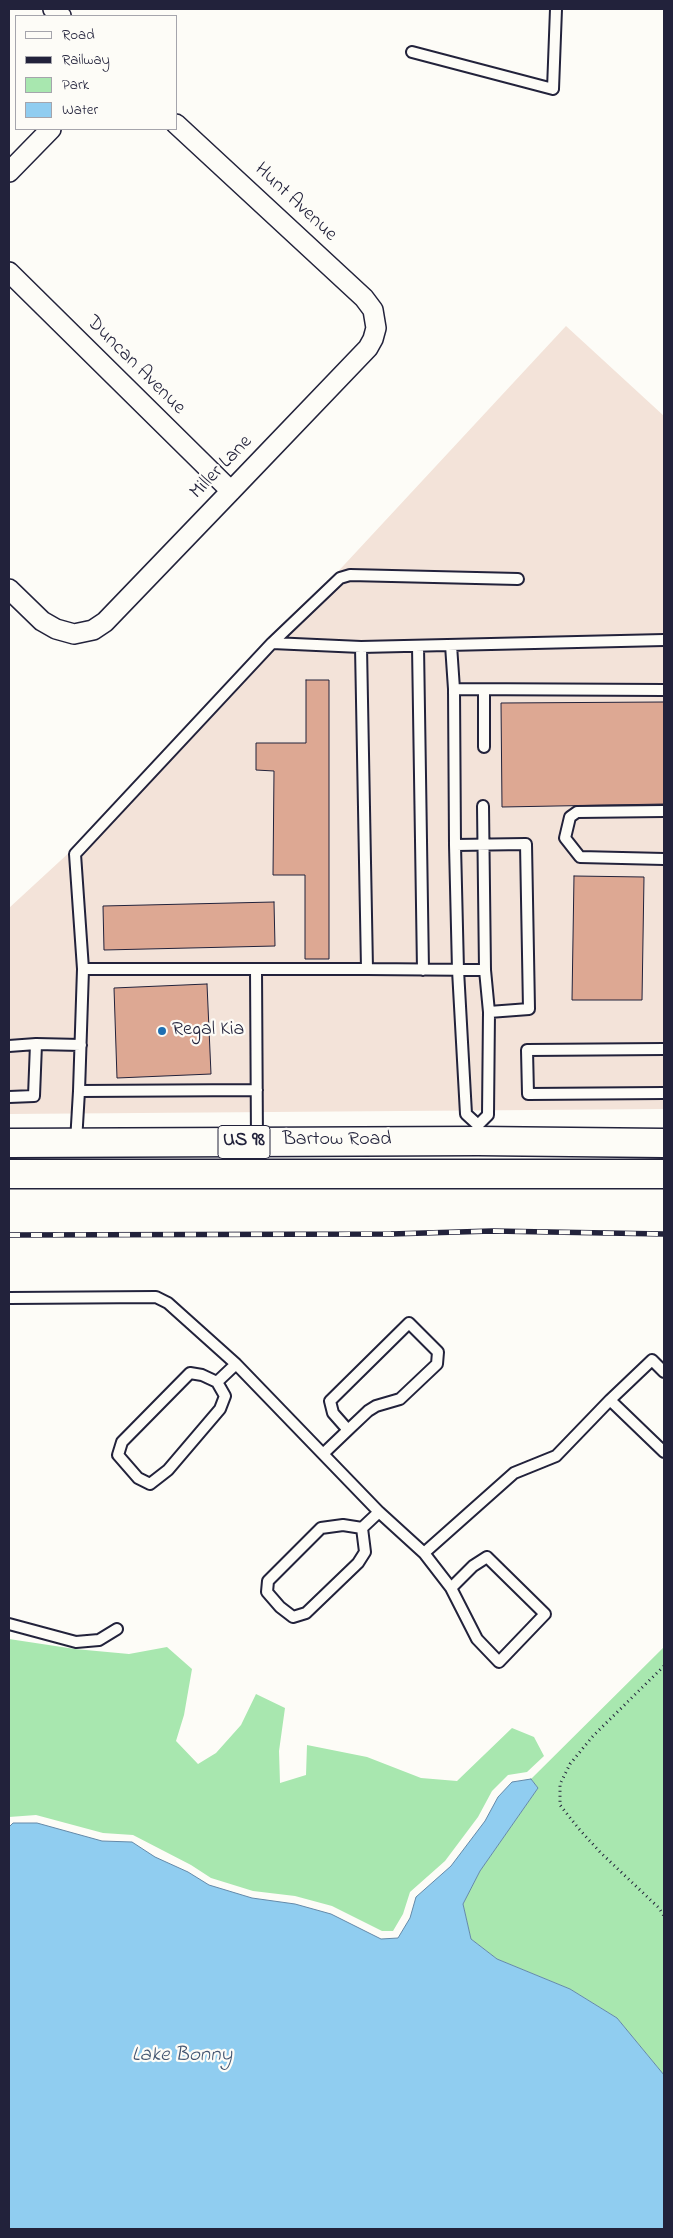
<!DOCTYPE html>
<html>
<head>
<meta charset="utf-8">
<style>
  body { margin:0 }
  #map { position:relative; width:673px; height:2238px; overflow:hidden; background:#fdfcf7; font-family:"Indie Flower",sans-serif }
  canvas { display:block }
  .frame { position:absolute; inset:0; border:10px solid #22223b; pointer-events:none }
  .legend { position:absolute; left:15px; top:15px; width:162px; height:115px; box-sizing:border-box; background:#fdfcf7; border:1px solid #a5a5ac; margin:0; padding:6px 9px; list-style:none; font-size:15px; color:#22223b }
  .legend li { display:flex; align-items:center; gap:10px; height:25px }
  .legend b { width:25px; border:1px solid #a5a5ac }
</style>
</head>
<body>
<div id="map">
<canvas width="673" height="2238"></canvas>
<div class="frame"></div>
<ul class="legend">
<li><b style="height:6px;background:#fdfcf7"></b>Road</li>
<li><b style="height:6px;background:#22223b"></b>Railway</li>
<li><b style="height:14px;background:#a8e7af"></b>Park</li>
<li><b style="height:14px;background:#90cdf0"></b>Water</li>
</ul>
</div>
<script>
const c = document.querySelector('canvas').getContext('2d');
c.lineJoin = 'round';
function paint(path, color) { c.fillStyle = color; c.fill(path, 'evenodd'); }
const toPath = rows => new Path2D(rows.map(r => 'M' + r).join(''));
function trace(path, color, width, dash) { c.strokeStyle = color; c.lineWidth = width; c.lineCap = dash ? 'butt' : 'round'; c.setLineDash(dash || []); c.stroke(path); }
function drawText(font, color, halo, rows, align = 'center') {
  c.font = font + ' "Indie Flower",sans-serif'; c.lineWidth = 4.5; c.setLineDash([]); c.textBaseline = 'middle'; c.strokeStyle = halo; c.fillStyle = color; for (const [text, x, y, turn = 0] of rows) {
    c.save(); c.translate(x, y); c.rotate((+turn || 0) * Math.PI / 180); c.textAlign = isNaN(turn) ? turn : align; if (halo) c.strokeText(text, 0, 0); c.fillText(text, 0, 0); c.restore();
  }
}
paint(toPath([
  [566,326,664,416,664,1109,9,1114,9,908,123,803]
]), '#f3e3d9');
paint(toPath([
  [9,1639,75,1649,129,1654,167,1647,192,1669,184,1715,176,1741,198,1764,216,1753,241,1725,256,1694,285,1708,279,1751,280,1783,306,1775,307,1745,367,1757,421,1778,457,1781,512,1728,534,1737,544,1756,527,1772,508,1775,492,1791,478,1817,445,1861,410,1892,403,1914,393,1931,382,1931,332,1906,295,1896,253,1891,211,1878,191,1865,133,1835,103,1833,36,1815,9,1817],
  [664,1647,664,2075,617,2018,570,1989,497,1959,471,1939,463,1904,480,1871,538,1788,531,1779]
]), '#a8e7af');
const water = toPath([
  [531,1779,538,1788,480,1871,463,1904,471,1939,497,1959,570,1989,617,2018,664,2075,664,2229,9,2229,9,1827,13,1823,37,1823,102,1841,132,1842,155,1857,188,1872,209,1885,252,1898,295,1904,331,1914,381,1939,398,1938,410,1918,416,1897,451,1866,485,1821,498,1797,512,1782,531,1779]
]);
paint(water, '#90cdf0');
trace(water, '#6489a8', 1);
const building = toPath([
  [306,680,329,680,329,959,305,959,305,875,273,875,274,771,256,770,256,743,306,743,306,680],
  [664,702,664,804,502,807,501,703,664,702],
  [574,876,644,877,642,1000,572,1000,574,876],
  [274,902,275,946,104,950,103,906,274,902],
  [207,984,211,1074,117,1078,114,988,207,984]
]);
paint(building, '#dda893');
trace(building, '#22223b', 1);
const lane = toPath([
  [412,52,553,89,556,9],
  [272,643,340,578,350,575,518,579],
  [451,645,454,689],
  [418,646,423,970],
  [484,747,484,690],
  [664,811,577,812,570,817,565,838,580,857,664,859],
  [455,845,526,844,529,1009,489,1012],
  [83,969,75,854,272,643,361,647],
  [485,970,367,969,361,647,664,640],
  [9,1046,36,1044],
  [664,1049,527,1050,528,1094,664,1093],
  [79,1091,83,969,256,969],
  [9,1097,34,1096,36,1044,81,1045],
  [478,1125,466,1114,458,970,455,845,454,689,664,690],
  [478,1131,478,1125,488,1115,489,1012,485,970,483,806],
  [76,1142,79,1091,257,1090],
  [257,1142,256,969,367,969],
  [9,1298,156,1297,168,1303,236,1364,379,1512,424,1553,451,1588],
  [664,1372,652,1360,610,1400,664,1452],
  [217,1382,202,1375,190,1373,122,1442,118,1455,138,1478,150,1484,168,1470,220,1409,225,1396,217,1382,236,1364],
  [324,1453,348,1430,368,1411,376,1406,400,1399,437,1364,438,1352,409,1323,330,1401,333,1413,348,1430],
  [362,1528,343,1525,321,1528,268,1581,267,1592,280,1607,293,1617,306,1613,358,1563,365,1552,362,1528,379,1512],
  [424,1553,514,1473,556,1456,610,1400],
  [487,1557,545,1614,499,1662,477,1639,451,1588,473,1566,487,1557],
  [9,1624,76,1642,99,1640,117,1629]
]);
const street = toPath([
  [53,9,61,16],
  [9,172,51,129],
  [9,272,231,491],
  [9,589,42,621,56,629,74,634,93,630,105,622,231,491,368,348,373,339,376,328,373,310,364,298,176,124]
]);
const primary = toPath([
  [9,1143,478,1141,664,1143],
  [9,1174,664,1174]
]);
trace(lane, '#22223b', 14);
trace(street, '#22223b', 22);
trace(primary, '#22223b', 31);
trace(toPath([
  [664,1666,593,1736,570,1764,560,1784,560,1805,579,1829,600,1852,659,1908,664,1916]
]), '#22223b', 3, [1, 4]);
trace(lane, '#fdfcf7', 10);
trace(street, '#fdfcf7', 19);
trace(primary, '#fdfcf7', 28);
const rail = toPath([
  [9,1235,391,1234,492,1231,664,1234]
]);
trace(rail, '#22223b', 5.5);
trace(rail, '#fdfcf7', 4, [11]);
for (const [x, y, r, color] of [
  [162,1031,5,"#1f6fb2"]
]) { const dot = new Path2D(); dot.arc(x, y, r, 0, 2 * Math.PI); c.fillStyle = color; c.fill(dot); trace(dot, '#fdfcf7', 2); }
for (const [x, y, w] of [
  [244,1142,52]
]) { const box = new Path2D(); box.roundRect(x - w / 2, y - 16.5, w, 33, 4); c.fillStyle = '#fdfcf7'; c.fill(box); trace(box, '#22223b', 1); }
drawText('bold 19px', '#22223b', null, [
  ["US 98",244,1142]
]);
drawText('20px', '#22223b', '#fdfcf7', [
  ["Hunt Avenue",295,203,43],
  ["Duncan Avenue",135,366,45],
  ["Miller Lane",222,468,-46],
  ["Bartow Road",337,1141]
]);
drawText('20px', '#22223b', '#fdfcf7', [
  ["Regal Kia",172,1031]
], 'left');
drawText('italic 21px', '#435571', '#fdfcf7', [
  ["Lake Bonny",182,2057]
]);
</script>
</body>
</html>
